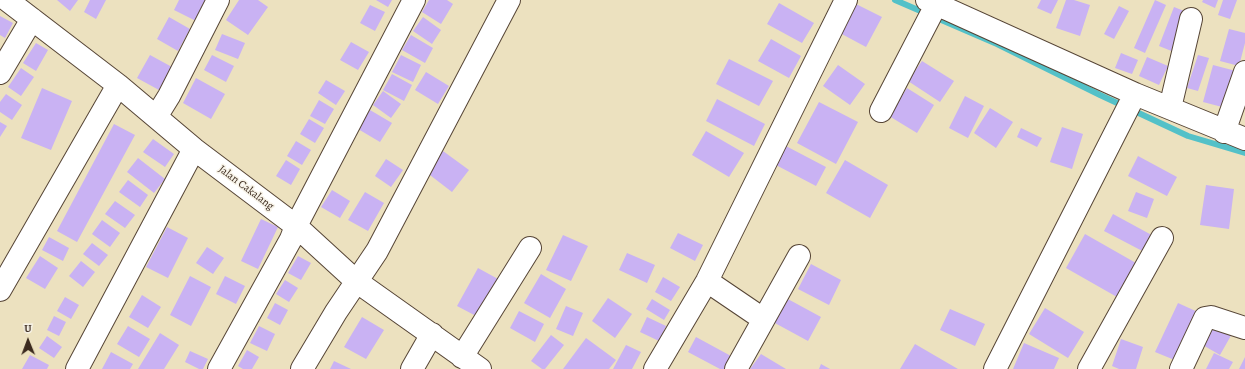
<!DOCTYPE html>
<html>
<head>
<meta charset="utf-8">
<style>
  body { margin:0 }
  #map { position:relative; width:1245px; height:369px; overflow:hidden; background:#ece1bf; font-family:Alegreya,serif }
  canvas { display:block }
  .north { position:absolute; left:8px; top:321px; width:40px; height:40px; -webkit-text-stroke:3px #f7f3e8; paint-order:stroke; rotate:359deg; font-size:11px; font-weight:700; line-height:16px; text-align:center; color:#3b2a1e }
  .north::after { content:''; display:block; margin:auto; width:14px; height:18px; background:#3b2a1e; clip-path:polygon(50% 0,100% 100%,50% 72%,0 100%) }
</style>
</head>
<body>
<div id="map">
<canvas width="1245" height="369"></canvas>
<div class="north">U</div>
</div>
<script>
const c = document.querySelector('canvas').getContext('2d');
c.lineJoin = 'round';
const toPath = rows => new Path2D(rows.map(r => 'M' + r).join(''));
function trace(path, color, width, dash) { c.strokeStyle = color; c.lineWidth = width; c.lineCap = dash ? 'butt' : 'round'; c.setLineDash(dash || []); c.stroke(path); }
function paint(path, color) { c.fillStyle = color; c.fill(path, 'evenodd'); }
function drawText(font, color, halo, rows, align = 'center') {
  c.font = font + ' Alegreya,serif'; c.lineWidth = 3; c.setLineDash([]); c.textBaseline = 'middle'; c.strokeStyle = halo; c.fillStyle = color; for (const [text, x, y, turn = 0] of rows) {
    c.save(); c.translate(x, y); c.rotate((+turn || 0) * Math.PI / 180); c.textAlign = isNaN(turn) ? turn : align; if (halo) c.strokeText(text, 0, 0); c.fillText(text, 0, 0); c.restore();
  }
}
trace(toPath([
  [895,0,997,44,1100,95,1188,136,1245,153]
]), '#53c1c8', 6);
paint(toPath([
  [57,0,78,0,70,11],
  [90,0,106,0,96,19,84,12],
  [179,0,206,0,196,21,174,10],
  [239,0,258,0,268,7,248,35,226,20],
  [376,0,392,0,388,7],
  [429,0,447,0,453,4,441,24,422,12],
  [1041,0,1058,0,1051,14,1037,8],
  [1066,0,1074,0,1090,5,1080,36,1056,28],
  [1155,0,1166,5,1145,53,1134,48],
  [1203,0,1218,0,1215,8,1202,2],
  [1223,0,1237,0,1230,19,1218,15],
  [779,3,814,23,802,43,767,24],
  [854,3,882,17,866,47,838,32],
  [370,5,385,12,375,31,360,23],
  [1119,6,1129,11,1114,39,1104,34],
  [1174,7,1189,13,1174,52,1159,46],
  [0,16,13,23,5,38,0,35],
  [169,17,190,29,178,51,157,39],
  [423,17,441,30,432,44,413,31],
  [1229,29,1245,33,1245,43,1239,66,1220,61],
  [222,34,245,43,238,59,215,50],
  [411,35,433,48,425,63,402,50],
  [771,39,801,56,789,78,758,61],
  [351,42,369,52,358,70,340,60],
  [36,43,48,50,36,71,23,63],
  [1121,53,1138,60,1132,74,1115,68],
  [150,55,172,67,159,90,137,78],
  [212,55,234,66,226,82,204,70],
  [401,55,421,65,413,82,392,72],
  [1198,55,1209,58,1198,91,1187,88],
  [1147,57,1168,66,1159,85,1139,76],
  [729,59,773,81,759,106,716,84],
  [922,61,954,81,940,102,908,81],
  [838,65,865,84,850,105,823,86],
  [1213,65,1236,71,1226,108,1203,102],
  [21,68,34,77,21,96,8,87],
  [426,72,449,86,438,104,415,90],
  [392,74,412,85,404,101,383,90],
  [196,78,225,94,211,119,183,103],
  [326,80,345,91,336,105,318,93],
  [42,88,72,101,51,150,21,138],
  [907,88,934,105,917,133,889,116],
  [383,91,401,104,391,118,373,105],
  [6,94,22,105,12,120,0,112,0,102],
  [965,96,984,106,968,138,949,128],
  [717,99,765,124,754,146,706,121],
  [319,100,334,109,325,124,310,116],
  [819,102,858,122,836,164,797,143],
  [990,108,1013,122,996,148,974,133],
  [370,110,392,123,380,142,358,129],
  [309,119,324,128,315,143,300,134],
  [0,122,7,126,0,137],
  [114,124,135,135,77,242,57,231],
  [1062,127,1083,134,1072,169,1050,162],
  [1021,128,1042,138,1037,147,1017,137],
  [706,131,744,153,729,177,692,155],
  [153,139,174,154,165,167,143,152],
  [296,141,311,150,302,165,287,156],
  [784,145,826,167,816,186,774,164],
  [443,151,469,170,452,192,426,172],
  [1138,156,1177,177,1167,196,1128,176],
  [138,158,165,179,154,193,127,172],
  [386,159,403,170,391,187,375,176],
  [286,160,300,169,291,185,276,176],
  [845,160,888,185,870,218,826,193],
  [128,180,148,195,140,207,119,192],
  [1206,185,1234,189,1229,229,1200,225],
  [332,190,350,201,340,218,321,207],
  [365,192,384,203,368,231,348,220],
  [1136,192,1154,199,1147,218,1128,211],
  [115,201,135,215,125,228,105,214],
  [1113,214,1159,239,1150,255,1104,231],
  [261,219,278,227,258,269,241,261],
  [102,220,120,233,110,247,92,234],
  [167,227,188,238,168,278,146,267],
  [678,233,703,245,695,261,670,248],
  [1085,234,1143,267,1124,301,1066,268],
  [563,235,588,246,571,281,546,270],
  [49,237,69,248,63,261,42,250],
  [92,243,108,255,99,266,83,254],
  [207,247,224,258,213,274,196,263],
  [627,253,655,265,647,283,619,270],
  [40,256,58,268,45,289,26,278],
  [298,256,311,263,301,280,288,273],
  [81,261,95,272,83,287,69,276],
  [811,264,841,280,829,305,798,289],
  [478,268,498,279,478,317,457,306],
  [541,274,566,289,550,318,524,303],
  [190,276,211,287,191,326,170,315],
  [225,276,245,286,236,304,216,294],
  [663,277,680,287,671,301,655,292],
  [285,280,298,288,289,302,276,294],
  [142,295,161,307,148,328,129,317],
  [65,297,79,305,71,319,57,311],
  [608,298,632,314,615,338,592,321],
  [786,298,821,317,808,341,773,322],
  [652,299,670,310,664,320,646,309],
  [275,303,288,310,280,325,267,318],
  [1178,303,1200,313,1177,361,1155,352],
  [566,306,583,313,573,336,556,329],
  [1045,308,1084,332,1068,358,1029,334],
  [950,309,985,324,975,346,940,330],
  [519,311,544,324,535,342,510,328],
  [54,316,66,322,59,336,47,330],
  [362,317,384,330,366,359,344,347],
  [647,317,666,326,659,341,640,332],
  [1214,322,1233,332,1220,355,1201,344],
  [128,326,150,339,139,357,117,344],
  [259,326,275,334,267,351,250,343],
  [160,333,179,345,164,369,138,369],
  [551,335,564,345,545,369,542,369,531,361],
  [47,336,62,347,54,358,39,348],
  [696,337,731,356,724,369,720,369,688,352],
  [586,338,616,360,609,369,563,369],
  [1121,339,1143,347,1136,369,1119,369,1112,366],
  [1024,343,1059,358,1054,369,1013,369],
  [915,344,958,369,900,369],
  [626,345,641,352,632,369,613,369],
  [247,350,259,357,252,369,243,369,238,366],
  [190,351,208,359,203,369,199,369,185,362],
  [111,352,133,364,130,369,102,369],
  [1214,353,1233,362,1229,369,1206,369],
  [761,354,786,369,750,369],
  [30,355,49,365,47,369,22,369],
  [1245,357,1245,369,1239,369],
  [334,361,351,369,330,369],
  [821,364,830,369,819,369]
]), '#c9b2f3');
const minor = toPath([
  [7,0,118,85,194,149,296,226,356,281,480,369],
  [927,0,1135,94,1245,139],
  [0,73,32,19],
  [1170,108,1191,19],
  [881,111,936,5],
  [156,117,169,96,218,0],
  [1224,132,1245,72],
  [707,281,763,319],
  [0,290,118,85],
  [462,357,530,248],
  [77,369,194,149],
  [219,369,291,239,296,226,414,0],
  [302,369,336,312,377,251,509,0],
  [412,369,432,334],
  [655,369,707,281,846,0],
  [736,369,799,256],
  [995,369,1135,94],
  [1089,369,1162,238],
  [1181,369,1205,318,1211,317,1245,328]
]);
trace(minor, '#564536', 24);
trace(minor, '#fff', 22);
drawText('11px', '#3b2a1e', '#f7f3e8', [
  ["Jalan Cakalang",246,188,37]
]);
</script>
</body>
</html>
